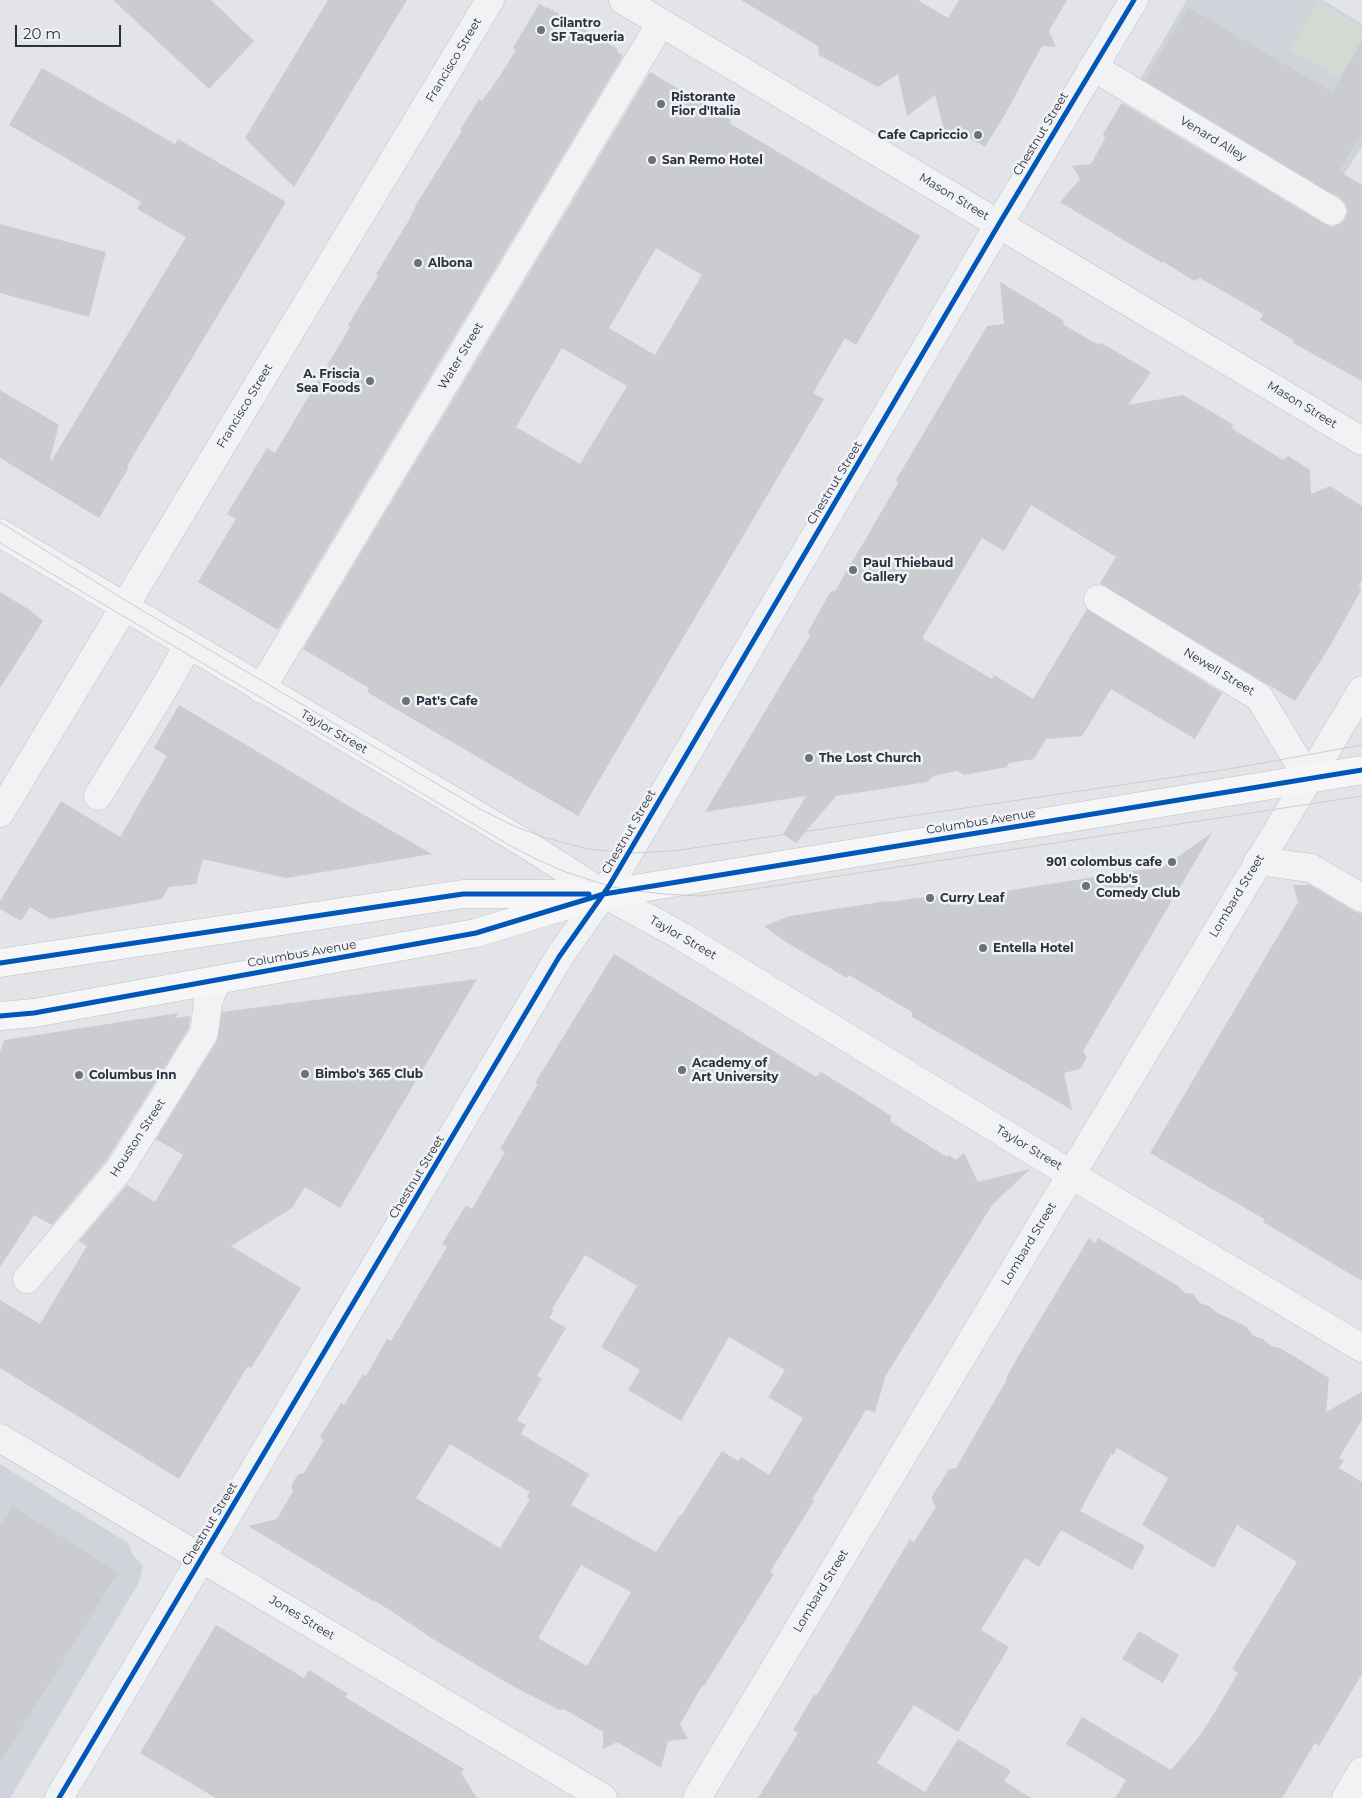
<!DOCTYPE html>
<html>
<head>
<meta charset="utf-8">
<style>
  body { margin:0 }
  #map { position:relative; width:1362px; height:1798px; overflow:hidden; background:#e2e4e7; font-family:Montserrat,sans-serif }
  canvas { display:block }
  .scale { position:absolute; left:15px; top:25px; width:106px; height:22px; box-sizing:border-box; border:2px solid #2b313e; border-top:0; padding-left:6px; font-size:15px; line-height:18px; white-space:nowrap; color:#2b313e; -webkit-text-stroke:4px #f0f2f6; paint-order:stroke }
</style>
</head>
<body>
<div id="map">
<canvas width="1362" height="1798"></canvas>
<div class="scale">20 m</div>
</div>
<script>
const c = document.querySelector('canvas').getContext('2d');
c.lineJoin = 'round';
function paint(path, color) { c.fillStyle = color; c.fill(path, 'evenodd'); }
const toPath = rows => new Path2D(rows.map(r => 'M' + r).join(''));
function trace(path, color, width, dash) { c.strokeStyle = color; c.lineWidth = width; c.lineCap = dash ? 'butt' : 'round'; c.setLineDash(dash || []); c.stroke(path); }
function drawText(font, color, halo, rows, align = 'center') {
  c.font = font + ' Montserrat,sans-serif'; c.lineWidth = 5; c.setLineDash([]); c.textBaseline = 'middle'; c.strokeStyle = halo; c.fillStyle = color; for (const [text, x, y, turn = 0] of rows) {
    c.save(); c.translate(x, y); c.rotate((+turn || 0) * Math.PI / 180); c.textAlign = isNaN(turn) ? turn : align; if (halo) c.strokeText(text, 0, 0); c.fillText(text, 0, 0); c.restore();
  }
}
paint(toPath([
  [1187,0,1323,0,1362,24,1362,147,1323,206,1133,91],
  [0,1464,128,1543,132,1554,143,1566,138,1584,10,1798,0,1798]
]), '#d1d3da');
paint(toPath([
  [1318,1,1362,27,1362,38,1339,78,1290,50]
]), '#d3dad3');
paint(toPath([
  [113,0,211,0,254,41,209,89],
  [328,0,407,0,294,187,245,138],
  [741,0,918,0,948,18,959,0,1067,0,1049,31,1056,47,1042,46,1004,116,985,147,958,131,946,137,935,95,907,116,898,74,878,87,819,55,818,46],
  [539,4,546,8,547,7,618,49,617,51,623,56,278,630,198,582,236,519,227,514,267,448,275,453,350,327,348,325,378,276,376,274,409,220,417,203,462,131,460,130,479,99,482,101,499,77,516,50,513,48],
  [1188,7,1332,92,1362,42,1362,132,1339,171,1362,185,1362,381,1293,343,1293,340,1260,320,1263,314,1200,278,1194,281,1164,262,1162,263,1060,202,1080,179,1072,166,1091,164,1105,138,1103,134,1121,104,1124,104,1324,224,1332,227,1340,224,1345,219,1348,211,1345,203,1340,198,1145,80],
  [42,68,175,144,178,139,286,202,127,466,129,467,99,518,0,458,0,390,59,425,50,459,52,460,186,237,137,209,141,202,9,125],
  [650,72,731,120,729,123,920,236,856,345,845,338,813,393,824,399,578,816,367,692,369,688,303,649],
  [656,248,702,275,655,355,609,328],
  [562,348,627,386,580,464,516,427],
  [0,224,106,252,89,317,0,293],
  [1000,282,1063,320,1064,325,1097,344,1101,343,1151,372,1128,405,1183,395,1234,425,1231,428,1283,460,1288,456,1310,470,1311,494,1330,486,1362,506,1362,580,1359,585,1361,590,1330,646,1295,701,1101,584,1100,583,1116,557,1031,505,1004,551,982,538,922,638,992,679,994,675,1033,699,1087,609,1222,693,1195,739,1111,689,1082,736,1046,739,1034,759,1008,763,1007,767,964,775,957,771,933,776,927,782,836,796,796,843,783,834,806,796,705,812,810,636,808,632,831,591,835,591,868,535,898,483,896,480,958,375,987,326,1004,324],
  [0,592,30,610,43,621,0,688],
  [179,705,352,808,432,854,286,878,203,859,196,884,169,887,162,899,50,919,30,907,21,921,0,909,0,901,61,801,120,837,167,756,154,748],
  [1212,833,1083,1051,1087,1058,1080,1069,1064,1073,1072,1110,912,1017,912,1012,849,975,847,978,784,941,764,926,790,916,887,901,887,902,958,893,955,899,1164,866],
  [1293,885,1310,885,1354,911,1362,914,1362,1281,1263,1222,1264,1219,1150,1153,1298,902],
  [614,954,816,1077,821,1072,860,1096,891,1116,891,1122,947,1157,948,1155,956,1160,964,1153,978,1182,1030,1169,992,1205,886,1375,875,1412,866,1410,812,1500,814,1501,770,1572,774,1574,704,1686,702,1686,680,1724,688,1739,668,1741,661,1768,617,1742,603,1749,603,1732,564,1709,559,1710,509,1684,433,1639,388,1609,373,1600,373,1601,248,1526,277,1519,293,1491,291,1486,298,1474,304,1473,324,1440,320,1437,341,1403,344,1405,363,1374,366,1376,387,1339,391,1341,447,1247,442,1244,466,1205,472,1209,505,1152,500,1149,538,1084,535,1083],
  [585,1255,637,1286,601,1347,640,1370,628,1390,681,1421,729,1337,785,1370,768,1397,803,1418,769,1475,741,1457,738,1461,722,1451,681,1516,680,1515,656,1552,571,1505,589,1474,521,1434,526,1425,517,1420,542,1379,537,1376,566,1328,549,1318,554,1311,552,1309],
  [450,1444,530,1492,527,1497,530,1499,500,1548,416,1498],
  [581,1565,631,1592,587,1666,538,1638],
  [477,979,340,1208,305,1187,292,1208,231,1246,301,1288,251,1368,248,1366,179,1479,0,1368,0,1300,40,1324,87,1246,79,1241,127,1185,155,1202,183,1155,156,1139,217,1041,222,1012],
  [179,1013,175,1018,190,1016,189,1028,106,1161,52,1225,34,1215,0,1267,0,1052,4,1040],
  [1089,1238,1095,1243,1098,1238,1178,1286,1185,1293,1193,1294,1200,1303,1209,1306,1216,1312,1247,1327,1252,1335,1263,1339,1271,1346,1280,1348,1291,1355,1292,1355,1329,1378,1326,1412,1362,1392,1362,1420,1339,1458,1344,1460,1339,1468,1362,1482,1362,1674,1319,1746,1315,1743,1282,1798,1115,1798,1126,1780,1066,1744,1082,1717,1171,1770,1198,1738,1210,1720,1238,1673,1232,1669,1297,1562,1237,1525,1214,1568,1142,1525,1168,1478,1117,1448,1113,1455,1111,1454,1080,1511,1145,1546,1132,1570,1061,1530,1039,1567,1025,1558,981,1630,1009,1647,958,1732,914,1705,877,1763,925,1792,958,1739,1011,1771,1004,1781,1031,1798,758,1798,798,1733,793,1730,814,1695,817,1695,910,1539,914,1542,936,1507,931,1498,949,1469,956,1468,1007,1379,1006,1378,1023,1348],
  [12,1506,118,1572,0,1763,0,1526],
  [216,1625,304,1678,309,1670,348,1694,345,1697,464,1769,461,1773,477,1798,216,1798,140,1753],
  [1139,1631,1179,1655,1163,1683,1122,1659]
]), '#cacccf');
const minor = toPath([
  [623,0,1362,441],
  [1093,67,1332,211],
  [0,533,521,841,604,894,681,936,1105,1195,1362,1348],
  [1098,599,1259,697,1308,778],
  [261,689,661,23],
  [98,796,166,685,188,645],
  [0,813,490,0],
  [1258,861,1311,868,1362,898],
  [27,1279,119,1170,204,1033,208,1002,217,980],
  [0,1438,603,1798],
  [59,1798,559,957,609,886,999,224,1134,0],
  [697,1798,1362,690],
  [1346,1798,1362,1771]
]);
const major = toPath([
  [0,963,463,894,575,894],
  [0,1016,34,1013,476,933,604,894,1362,770]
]);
trace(minor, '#c1c2c5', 29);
trace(major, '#bfc1c4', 29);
trace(minor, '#f1f2f4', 28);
trace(major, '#f6f6f6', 28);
trace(toPath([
  [0,522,128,602,480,809,514,826,543,837,588,849,628,853,673,851,1229,769,1362,745],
  [0,543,509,845,538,860,566,872,609,886,627,890,664,894,700,896,741,891,1362,796]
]), '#cbccce', 1);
trace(toPath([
  [0,963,463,894,589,894],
  [0,1016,34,1013,476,933,604,894,1362,770],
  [59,1798,559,957,609,886,999,224,1134,0]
]), '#0057b8', 5);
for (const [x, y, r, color] of [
  [541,30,5,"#6b7079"],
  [661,104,5,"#6b7079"],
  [978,135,5,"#6b7079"],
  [652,160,5,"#6b7079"],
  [418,263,5,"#6b7079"],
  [370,381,5,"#6b7079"],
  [853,570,5,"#6b7079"],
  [406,701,5,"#6b7079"],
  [809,758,5,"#6b7079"],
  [1172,862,5,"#6b7079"],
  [1086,886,5,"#6b7079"],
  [930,898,5,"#6b7079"],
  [983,948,5,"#6b7079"],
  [682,1070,5,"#6b7079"],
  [305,1074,5,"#6b7079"],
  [79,1075,5,"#6b7079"]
]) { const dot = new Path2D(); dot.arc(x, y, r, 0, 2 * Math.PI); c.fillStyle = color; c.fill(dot); trace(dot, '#f0f2f6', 2); }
drawText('bold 12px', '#2b313e', '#f0f2f6', [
  ["Cilantro",551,23],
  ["SF Taqueria",551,37],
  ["Ristorante",671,97],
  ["Fior d'Italia",671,111],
  ["Cafe Capriccio",968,135,"right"],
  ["San Remo Hotel",662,160],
  ["Albona",428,263],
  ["A. Friscia",360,374,"right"],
  ["Sea Foods",360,388,"right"],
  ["Paul Thiebaud",863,563],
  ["Gallery",863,577],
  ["Pat's Cafe",416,701],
  ["The Lost Church",819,758],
  ["901 colombus cafe",1162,862,"right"],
  ["Cobb's",1096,879],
  ["Comedy Club",1096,893],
  ["Curry Leaf",940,898],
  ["Entella Hotel",993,948],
  ["Academy of",692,1063],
  ["Art University",692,1077],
  ["Bimbo's 365 Club",315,1074],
  ["Columbus Inn",89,1075]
], 'left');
drawText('12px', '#2b313e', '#f0f2f6', [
  ["Francisco Street",454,60,-59],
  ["Chestnut Street",1041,134,-59],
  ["Venard Alley",1213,139,31],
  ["Mason Street",954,197,31],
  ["Water Street",461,356,-59],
  ["Mason Street",1302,405,31],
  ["Francisco Street",245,406,-59],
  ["Chestnut Street",835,483,-59],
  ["Newell Street",1219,672,31],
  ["Taylor Street",334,732,30],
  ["Columbus Avenue",981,822,-9],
  ["Chestnut Street",629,832,-60],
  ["Lombard Street",1237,896,-59],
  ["Taylor Street",683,938,30],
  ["Columbus Avenue",302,954,-10],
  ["Houston Street",138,1138,-57],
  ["Taylor Street",1029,1148,31],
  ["Chestnut Street",417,1177,-59],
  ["Lombard Street",1029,1244,-59],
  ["Chestnut Street",210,1524,-59],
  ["Lombard Street",821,1591,-59],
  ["Jones Street",302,1618,31]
]);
</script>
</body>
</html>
